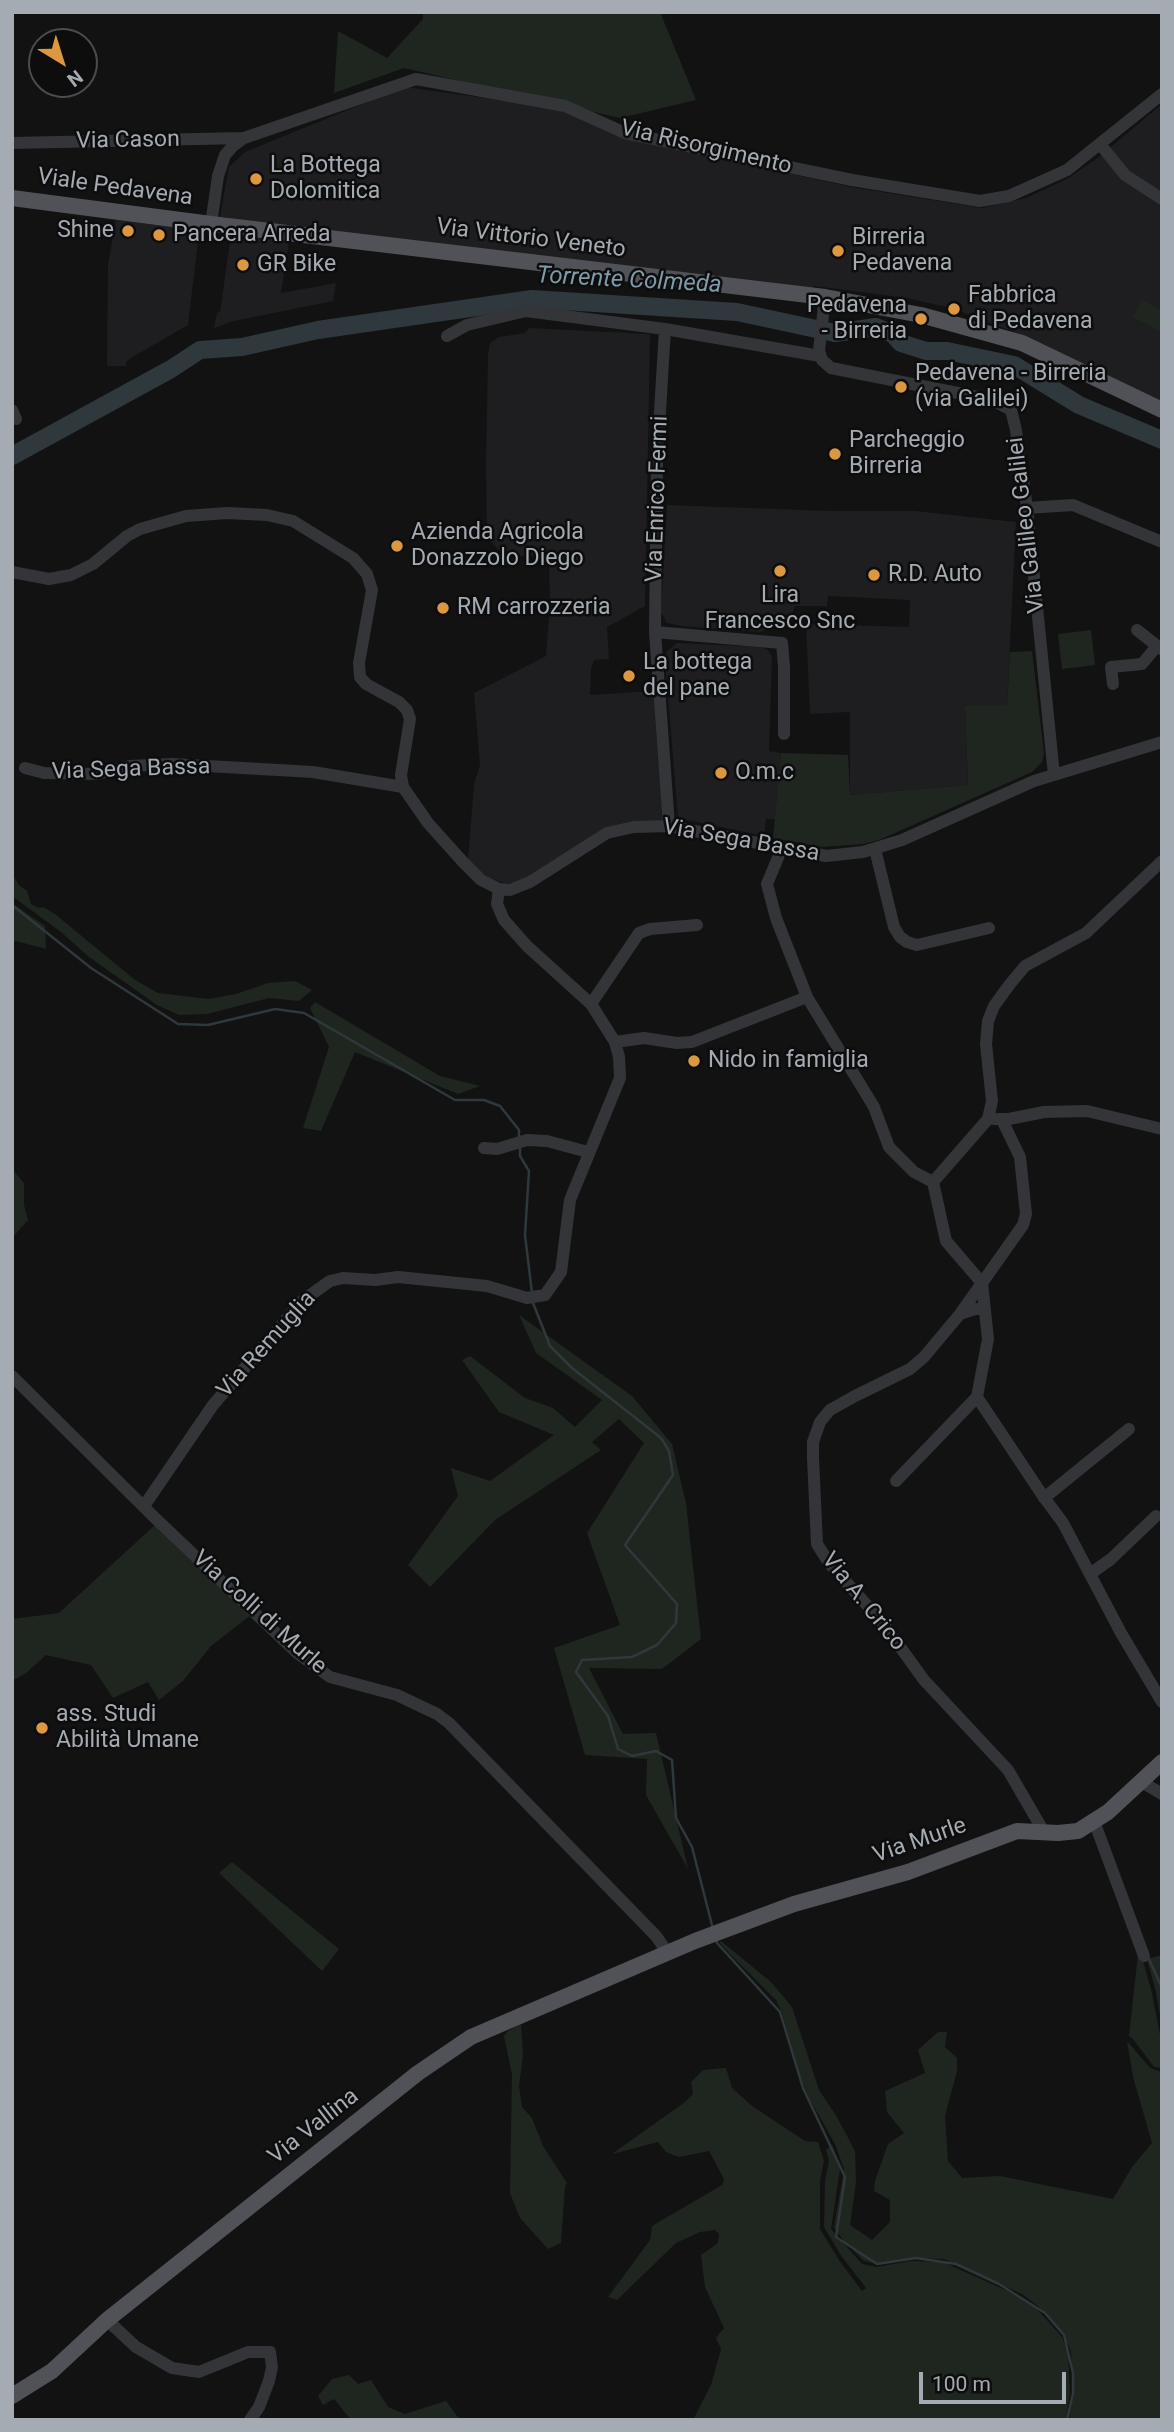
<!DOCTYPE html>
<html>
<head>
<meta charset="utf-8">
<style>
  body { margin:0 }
  #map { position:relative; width:1174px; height:2432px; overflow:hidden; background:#121213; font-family:Roboto,sans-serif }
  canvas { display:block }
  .frame { position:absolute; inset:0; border:14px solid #a5abb2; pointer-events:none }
  .north { position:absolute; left:28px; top:28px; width:70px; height:70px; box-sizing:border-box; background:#0d0d0e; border:2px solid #4a4c50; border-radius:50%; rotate:142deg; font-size:19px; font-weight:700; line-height:28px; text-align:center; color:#a5abb2 }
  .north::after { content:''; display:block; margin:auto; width:24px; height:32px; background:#dc9841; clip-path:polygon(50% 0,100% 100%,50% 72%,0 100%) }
  .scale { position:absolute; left:919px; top:2372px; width:147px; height:32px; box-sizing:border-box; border:4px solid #a5abb2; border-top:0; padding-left:9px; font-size:21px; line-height:24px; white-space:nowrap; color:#a5abb2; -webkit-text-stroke:5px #0d0d0e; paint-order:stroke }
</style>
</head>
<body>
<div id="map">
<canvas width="1174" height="2432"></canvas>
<div class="frame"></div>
<div class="north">N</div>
<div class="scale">100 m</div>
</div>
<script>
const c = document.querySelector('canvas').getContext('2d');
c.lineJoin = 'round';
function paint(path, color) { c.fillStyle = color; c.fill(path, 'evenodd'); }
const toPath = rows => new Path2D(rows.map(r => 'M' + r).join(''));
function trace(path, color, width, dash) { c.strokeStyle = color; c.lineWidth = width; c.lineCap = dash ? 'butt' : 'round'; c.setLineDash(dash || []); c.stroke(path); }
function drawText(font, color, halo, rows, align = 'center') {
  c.font = font + ' Roboto,sans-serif'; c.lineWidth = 5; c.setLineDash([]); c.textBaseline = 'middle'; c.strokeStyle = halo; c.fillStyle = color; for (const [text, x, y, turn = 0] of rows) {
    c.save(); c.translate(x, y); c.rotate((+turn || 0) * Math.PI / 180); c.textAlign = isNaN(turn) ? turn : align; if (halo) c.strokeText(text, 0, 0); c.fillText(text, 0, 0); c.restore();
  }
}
paint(toPath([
  [404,87,574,110,691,152,851,187,982,208,1026,198,1067,179,1099,157,1162,104,1162,403,1011,331,954,309,908,298,814,286,813,291,229,220,227,217,220,217,229,167,245,152],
  [116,220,196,230,199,233,188,325,131,358,126,362,126,366,107,366,108,265],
  [231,235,289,242,281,293,336,283,333,301,234,321,214,328,217,313,220,312],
  [529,328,650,334,645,606,607,627,609,659,594,660,591,669,590,695,653,691,663,819,660,822,624,825,555,864,515,883,504,883,485,877,468,860,474,784,480,765,474,693,546,656,550,603,549,562,551,555,505,557,487,537,486,463,488,355,490,343,499,337,525,333],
  [667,505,830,511,915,511,1016,522,1007,705,965,707,968,785,850,795,850,712,810,714,806,624,909,627,910,600,828,596,827,606,795,606,792,614,761,632,681,626,667,623,661,612],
  [677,643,761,647,768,650,772,656,769,751,781,753,775,819,766,819,764,836,678,818,665,660,667,651]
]), '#1e1e20');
paint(toPath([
  [423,12,660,12,696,100,620,118,404,68,334,93,338,31,387,58,423,19],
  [1142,300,1162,310,1162,332,1133,317],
  [1091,630,1095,665,1062,669,1058,634],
  [1032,651,1044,753,1042,762,1032,772,879,840,863,844,822,847,773,838,781,753,848,755,850,795,968,785,965,706,1007,705,1010,652],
  [12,874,19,885,27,891,31,904,39,908,43,907,55,914,135,980,158,993,209,999,236,994,268,983,295,981,312,990,299,1001,269,998,207,1014,179,1015,157,1005,89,957,61,932,12,896],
  [12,903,45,926,46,949,12,940],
  [315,1002,440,1076,480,1086,458,1094,355,1052,321,1131,303,1128,329,1047,310,1008],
  [12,1169,24,1183,24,1205,28,1220,12,1238],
  [519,1315,632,1396,672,1444,686,1503,701,1639,662,1669,589,1668,623,1734,656,1733,688,1869,646,1795,647,1759,585,1755,554,1648,620,1625,587,1533,644,1443,619,1419,592,1442,601,1450,495,1520,430,1587,408,1565,458,1496,451,1468,490,1481,554,1435,499,1412,462,1360,470,1356,525,1398,553,1408,575,1427,602,1400,536,1353],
  [155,1525,251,1615,211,1646,183,1681,159,1700,148,1682,113,1698,91,1665,46,1655,26,1673,12,1681,12,1619,59,1613],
  [232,1862,339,1949,322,1971,219,1873],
  [721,1941,771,1982,792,2007,819,2090,837,2117,855,2151,856,2182,850,2225,872,2240,890,2222,890,2200,874,2191,875,2181,888,2144,904,2133,887,2112,885,2091,925,2073,918,2050,938,2032,947,2032,945,2047,957,2058,957,2071,945,2116,948,2161,962,2178,1000,2176,1113,2199,1132,2167,1152,2143,1133,2077,1127,2041,1150,2068,1162,2072,1162,2420,1069,2420,1073,2393,1071,2352,1064,2335,1039,2307,1022,2294,944,2259,910,2258,877,2264,864,2261,844,2241,834,2228,844,2169,835,2144,809,2098,799,2073,782,2013,776,2000,729,1953,719,1942],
  [1138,1954,1143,1961,1152,1993,1162,2045,1161,2068,1154,2067,1133,2039,1129,2036],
  [1162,1955,1162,2027,1156,1992,1147,1959],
  [521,2024,523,2055,519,2086,522,2107,532,2118,543,2146,567,2183,565,2187,561,2243,548,2249,520,2218,510,2193,512,2074,504,2036,508,2031],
  [726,2068,732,2088,752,2106,805,2141,818,2142,824,2161,820,2181,820,2229,839,2260,862,2291,866,2288,842,2257,824,2227,825,2181,829,2161,826,2150,832,2145,840,2169,831,2229,862,2264,877,2267,910,2261,943,2262,1021,2297,1037,2309,1062,2337,1068,2352,1070,2393,1066,2420,693,2420,711,2385,721,2349,716,2338,724,2328,705,2287,701,2255,718,2243,719,2234,715,2230,700,2232,676,2243,617,2300,608,2297,650,2240,652,2226,722,2185,724,2179,709,2151,679,2157,666,2152,658,2142,612,2154,685,2102,693,2094,691,2082,703,2070],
  [349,2375,358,2384,371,2380,388,2407,405,2414,446,2401,460,2420,351,2420,334,2399,323,2405,318,2396,332,2379]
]), '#1f261f');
trace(toPath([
  [12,905,91,968,178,1024,208,1025,275,1009,304,1013,455,1100,484,1100,500,1106,519,1130,519,1138],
  [520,1148,520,1156,529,1171,525,1235,532,1293],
  [533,1303,550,1346,572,1368,661,1438,669,1451,673,1475,625,1545,677,1604,676,1623,657,1645,632,1657,582,1660,576,1672,608,1716,618,1749,632,1756,656,1751,672,1760,676,1818,692,1847,713,1929],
  [716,1939,717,1943,780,2012,803,2088,845,2177,836,2237,877,2264,916,2258,956,2264,999,2284,1045,2313,1064,2335,1073,2373,1073,2393,1067,2420],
  [1149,1959,1162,1988]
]), '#2f383c', 2.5);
trace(toPath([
  [12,456,171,369,200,350,242,347,318,330,532,299,737,312,835,333,876,327,893,334,901,343,926,351,947,351,1014,365,1079,405,1162,440]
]), '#2f383c', 18);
trace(toPath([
  [12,143,244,138],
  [1100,144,1125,175,1162,199],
  [211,224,218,176,225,155,233,146,244,138,416,79,565,106,625,133,852,180,980,201,1009,196,1067,170,1162,94],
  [825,297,819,351,822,360,831,368,978,397,996,402,1011,410,1016,430,1027,508,1054,775],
  [665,329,657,461,655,632,669,826],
  [447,336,467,325,526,311,665,329,820,356],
  [12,410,16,419],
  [1027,508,1073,505,1162,542],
  [12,572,49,579,71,575,93,564,127,536,140,529,186,516,227,513,267,515,293,521,353,558,367,574,372,590,359,663,360,677,366,684,399,702,407,710,410,719,401,775,403,787,428,823,463,862,481,880,499,889,510,890,530,882,607,833,634,827,669,826,826,856,863,852,902,840,1034,781,1162,742],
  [1137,630,1161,649],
  [655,632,782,643,784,667,784,734],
  [1113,684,1111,667,1142,664,1157,646],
  [25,768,44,773,97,774,130,766,172,764,313,772,403,787],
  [782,848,767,884,776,918,807,997,874,1107,889,1147,914,1172,933,1182],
  [875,849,894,927,900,937,907,942,917,945,989,928],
  [591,1004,639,933,650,929,697,925],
  [615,1042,644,1038,677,1043,692,1042,807,997],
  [994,1119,1009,1119,1044,1112,1087,1111,1162,1129],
  [484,1148,497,1149,527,1140,547,1141,588,1152],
  [933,1182,988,1119,992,1101,986,1044,988,1021,994,1006,1010,984,1025,966,1086,933,1162,861],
  [933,1182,946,1241,982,1283],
  [982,1283,988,1339,977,1397,1043,1496,1063,1523,1121,1633,1162,1702],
  [985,1309,975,1309,960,1314,1023,1225,1026,1214,1020,1157,1002,1120],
  [960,1314,924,1357,910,1369,855,1396,830,1410,820,1422,813,1442,813,1458,817,1544,829,1563,882,1622,924,1680,1008,1770,1044,1832],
  [12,1376,153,1516,297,1653,330,1677,397,1695,437,1714,449,1723,656,1936,667,1952,674,1949],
  [896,1481,977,1397],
  [1044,1498,1129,1429],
  [144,1506,213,1405,302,1301,330,1281,343,1278,375,1280,398,1277,487,1286,527,1298,545,1295,561,1272,570,1200,620,1078,619,1057,615,1042,591,1004,527,946,504,920,497,904,499,889],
  [1090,1574,1111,1559,1156,1516],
  [1140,1781,1162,1794],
  [1094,1821,1144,1956],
  [107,2320,136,2347,172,2368,199,2372,248,2352,270,2352,272,2367,269,2381,259,2407,250,2420]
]), '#343538', 12);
trace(toPath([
  [12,198,211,224,825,297,921,315,1022,343,1162,410],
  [12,2396,52,2371,107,2320,418,2073,471,2037,695,1941,794,1904,908,1872,1017,1831,1058,1833,1078,1831,1108,1812,1162,1762]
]), '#505257', 16);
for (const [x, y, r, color] of [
  [256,179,7,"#dc9841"],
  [128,231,7,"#dc9841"],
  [159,235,7,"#dc9841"],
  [838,251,7,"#dc9841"],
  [243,265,7,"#dc9841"],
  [954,309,7,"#dc9841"],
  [921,319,7,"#dc9841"],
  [901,387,7,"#dc9841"],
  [835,454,7,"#dc9841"],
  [397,546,7,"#dc9841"],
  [780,571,7,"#dc9841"],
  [874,575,7,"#dc9841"],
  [443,608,7,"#dc9841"],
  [629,676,7,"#dc9841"],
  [721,773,7,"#dc9841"],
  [694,1061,7,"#dc9841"],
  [42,1728,7,"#dc9841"]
]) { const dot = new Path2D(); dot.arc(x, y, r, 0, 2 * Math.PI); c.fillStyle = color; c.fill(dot); trace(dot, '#0d0d0e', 2.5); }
drawText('23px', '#a5abb2', '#0d0d0e', [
  ["Via Cason",128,141,-1],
  ["Via Risorgimento",706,148,13],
  ["Viale Pedavena",115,188,8],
  ["Via Vittorio Veneto",531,239,7],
  ["Via Enrico Fermi",658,499,-88],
  ["Via Galileo Galilei",1027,525,-97],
  ["Via Sega Bassa",131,770,-2],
  ["Via Sega Bassa",741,841,10],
  ["Via Remuglia",267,1345,-48],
  ["Via A. Crico",863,1602,51],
  ["Via Colli di Murle",259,1613,42],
  ["Via Murle",920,1841,-19],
  ["Via Vallina",314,2127,-38]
]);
drawText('23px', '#a5abb2', '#0d0d0e', [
  ["La Bottega",270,166],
  ["Dolomitica",270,192],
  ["Shine",114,231,"right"],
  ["Pancera Arreda",173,235],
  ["Birreria",852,238],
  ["Pedavena",852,264],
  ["GR Bike",257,265],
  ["Fabbrica",968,296],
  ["di Pedavena",968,322],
  ["Pedavena",907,306,"right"],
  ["- Birreria",907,332,"right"],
  ["Pedavena - Birreria",915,374],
  ["(via Galilei)",915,400],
  ["Parcheggio",849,441],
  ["Birreria",849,467],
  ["Azienda Agricola",411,533],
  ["Donazzolo Diego",411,559],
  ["R.D. Auto",888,575],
  ["Lira",780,596,"center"],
  ["Francesco Snc",780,622,"center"],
  ["RM carrozzeria",457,608],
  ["La bottega",643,663],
  ["del pane",643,689],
  ["O.m.c",735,773],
  ["Nido in famiglia",708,1061],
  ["ass. Studi",56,1715],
  ["Abilità Umane",56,1741]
], 'left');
drawText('italic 24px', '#7f9baa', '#0d0d0e', [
  ["Torrente Colmeda",629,281,3]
]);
</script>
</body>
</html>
